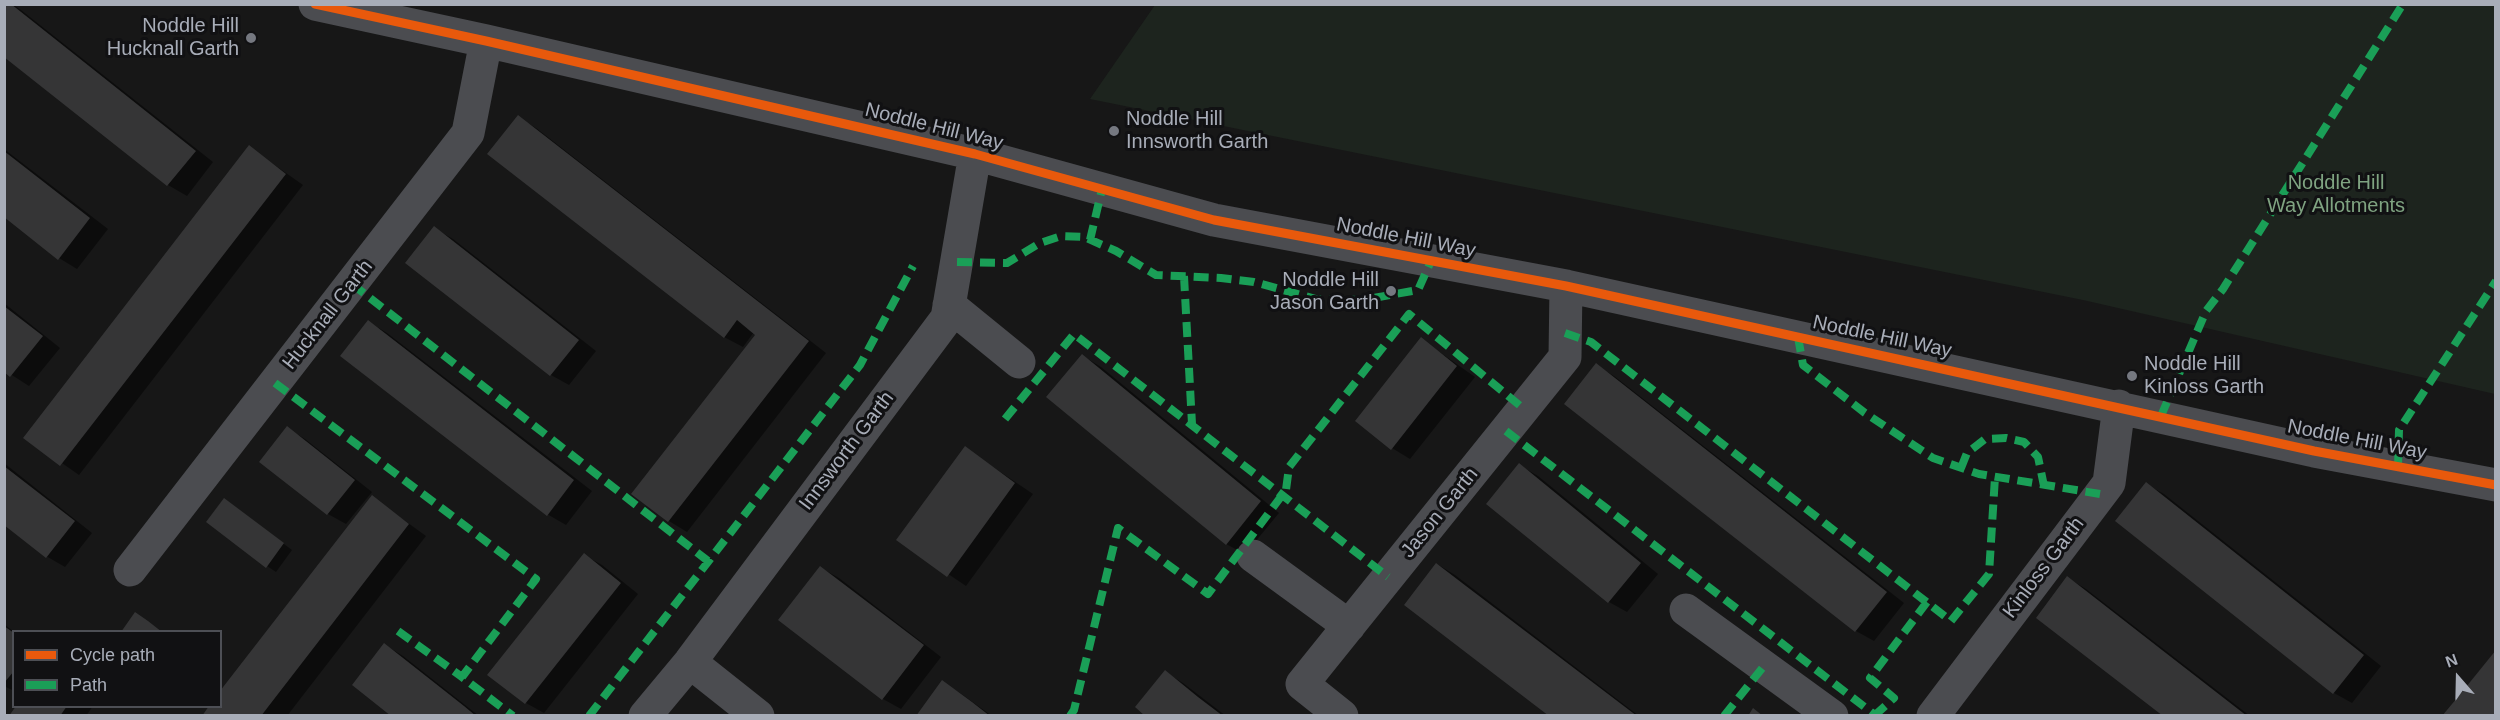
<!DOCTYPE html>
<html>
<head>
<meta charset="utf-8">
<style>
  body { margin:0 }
  #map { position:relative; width:2500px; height:720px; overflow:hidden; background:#171717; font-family:Helvetica,sans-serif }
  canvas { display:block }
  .frame { position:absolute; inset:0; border:6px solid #a8adb8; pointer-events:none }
  .legend { position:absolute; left:12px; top:630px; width:210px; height:78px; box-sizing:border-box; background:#111113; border:2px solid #4d4f55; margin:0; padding:8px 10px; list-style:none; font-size:18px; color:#a8adb8 }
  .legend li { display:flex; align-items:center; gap:12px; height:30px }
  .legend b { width:30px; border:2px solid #4d4f55 }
  .north { position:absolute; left:2428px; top:648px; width:60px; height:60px; -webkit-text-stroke:4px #111113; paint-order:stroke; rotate:340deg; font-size:16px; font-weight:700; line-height:24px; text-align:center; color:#a8adb8 }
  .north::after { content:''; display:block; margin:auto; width:21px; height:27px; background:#a8adb8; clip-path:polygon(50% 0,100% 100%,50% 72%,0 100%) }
</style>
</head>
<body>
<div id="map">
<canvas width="2500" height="720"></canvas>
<div class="frame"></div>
<ul class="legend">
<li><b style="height:8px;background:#e8590c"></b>Cycle path</li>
<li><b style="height:8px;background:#1a9f57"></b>Path</li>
</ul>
<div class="north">N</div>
</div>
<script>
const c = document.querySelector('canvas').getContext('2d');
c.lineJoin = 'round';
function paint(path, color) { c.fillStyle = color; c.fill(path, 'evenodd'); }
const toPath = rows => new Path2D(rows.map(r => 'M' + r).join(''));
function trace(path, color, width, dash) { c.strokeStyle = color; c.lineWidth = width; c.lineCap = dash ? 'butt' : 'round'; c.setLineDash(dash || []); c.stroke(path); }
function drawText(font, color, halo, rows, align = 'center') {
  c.font = font + ' Helvetica,sans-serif'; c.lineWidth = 6; c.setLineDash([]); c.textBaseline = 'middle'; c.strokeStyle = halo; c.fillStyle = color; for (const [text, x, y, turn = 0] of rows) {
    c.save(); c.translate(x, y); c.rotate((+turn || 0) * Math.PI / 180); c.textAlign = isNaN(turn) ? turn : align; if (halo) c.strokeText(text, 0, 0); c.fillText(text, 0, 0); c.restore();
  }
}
paint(toPath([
  [1155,5,2495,5,2495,394,2083,300,1090,99]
]), '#1d241e');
paint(toPath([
  [4,4,12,4,21,10,213,162,187,196,168,185,4,55],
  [518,117,536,128,826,353,687,532,669,521,757,334,754,332,743,347,724,337],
  [249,147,303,185,79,475,25,437],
  [4,149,108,229,77,269,59,258,4,216],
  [434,228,453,239,596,351,569,385,551,375,408,262],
  [4,303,60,348,29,386,4,370],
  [369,322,387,333,592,491,566,525,547,514],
  [1421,339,1475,377,1410,459,1392,448],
  [1083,356,1101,367,1279,513,1245,554,1226,544],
  [1596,365,1614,376,1904,603,1874,641,1856,631],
  [287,428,305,439,372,492,346,524,328,514],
  [965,448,1033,494,966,586,898,540],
  [4,463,92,533,65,567,46,556,4,523],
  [1519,465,1538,476,1658,574,1627,612,1609,602,1488,504],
  [2146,484,2164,494,2381,666,2352,703,2334,693],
  [372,497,426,536,287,716,204,716,220,706],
  [225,500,292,550,276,572,267,566],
  [584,555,602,565,638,594,544,713,526,703],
  [1437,564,1455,575,1639,716,1552,716],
  [821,568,839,578,941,657,901,709,883,699],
  [2068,578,2086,589,2250,716,2165,716],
  [4,624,14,632,14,691,4,686],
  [385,645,403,656,479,716,393,716],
  [1165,672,1183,683,1226,716,1147,716],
  [942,682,960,693,992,716,918,716],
  [17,706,93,706,86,716,10,716]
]), '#0007');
paint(toPath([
  [4,4,11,4,196,151,167,186,4,57],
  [518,115,809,341,668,522,631,494,755,335,737,320,724,338,487,154],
  [249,145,286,174,60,466,23,438],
  [4,151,90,218,58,260,4,217],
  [434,226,579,340,550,376,405,263],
  [4,306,43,336,10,377,4,372],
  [368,320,574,480,547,516,340,356],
  [1421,337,1457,366,1391,450,1355,421],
  [1082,354,1261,501,1226,545,1046,397],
  [1596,363,1887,592,1855,632,1564,404],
  [287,426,355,480,327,515,259,462],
  [965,446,1015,483,947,577,896,540],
  [1519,463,1641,563,1608,603,1486,504],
  [4,466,75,521,46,558,4,525],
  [2146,482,2364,655,2333,694,2115,521],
  [372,495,409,524,339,615,261,716,202,716,209,706,220,706,220,691],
  [224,498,284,543,266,568,206,522],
  [584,553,621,583,525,704,487,675],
  [1436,563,1466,586,1637,716,1549,716,1464,651,1404,605],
  [820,566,924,645,882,700,778,620],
  [2067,576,2162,650,2247,716,2163,716,2036,618],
  [135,612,148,621,162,632,121,632],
  [4,626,14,633,14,671,4,683],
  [384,643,464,706,476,716,391,716,352,685],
  [2496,650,2496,716,2442,716,2462,692],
  [1165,670,1198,697,1223,716,1145,716,1135,707],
  [942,680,972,702,990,716,916,716],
  [16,706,67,706,60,716,9,716],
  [1753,708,1763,716,1748,716]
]), '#353536');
trace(toPath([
  [315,4,486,41,975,154,1214,220,1566,286,2314,451,2496,485],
  [949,305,1019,362],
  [1253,556,1349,626],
  [130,570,468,133,486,41],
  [1686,610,1832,716],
  [690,662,758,716],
  [645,716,690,662,947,318,975,154],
  [1342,716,1302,684,1565,357,1566,286],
  [1933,716,2109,483,2119,406]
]), '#4b4c50', 33);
trace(toPath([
  [1090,240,1102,189],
  [957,262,1007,263,1040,243,1061,236,1084,237,1116,251,1156,275,1221,278,1254,282,1316,299,1362,300,1418,290,1431,261],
  [1184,276,1192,424],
  [352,284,708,561],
  [1565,333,1591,342,1951,621,1989,574,1995,477],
  [1798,337,1803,365,1865,413,1933,458,1979,474,2100,494],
  [275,383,536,579,462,677,513,716],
  [2161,416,2206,311,2223,289,2403,4],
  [1005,419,1074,334,1388,577],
  [1506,431,1875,715],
  [2398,467,2399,430,2496,281],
  [1961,468,1967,453,1985,439,2006,438,2024,442,2038,457,2044,486],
  [398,631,462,677],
  [589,716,860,365,913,266],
  [1070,716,1074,710,1118,528,1208,594,1286,490,1289,467,1409,314,1524,409],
  [1724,716,1764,666],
  [1874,716,1894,698,1870,678,1927,602]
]), '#1a9f57', 8, [15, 8]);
trace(toPath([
  [315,4,486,41,975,154,1214,220,1566,286,2314,451,2496,485]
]), '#e8590c', 9);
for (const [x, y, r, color] of [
  [251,38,6,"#757880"],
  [1114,131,6,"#757880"],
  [1391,291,6,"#757880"],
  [2132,376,6,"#757880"]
]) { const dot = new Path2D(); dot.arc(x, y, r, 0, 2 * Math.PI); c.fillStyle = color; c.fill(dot); trace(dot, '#111113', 2); }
drawText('20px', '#a8adb8', '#111113', [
  ["Noddle Hill",239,26],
  ["Hucknall Garth",239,49],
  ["Noddle Hill",1126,119,"left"],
  ["Innsworth Garth",1126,142,"left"],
  ["Noddle Hill",1379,280],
  ["Jason Garth",1379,303],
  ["Noddle Hill",2144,364,"left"],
  ["Kinloss Garth",2144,387,"left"]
], 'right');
drawText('20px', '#a8adb8', '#111113', [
  ["Noddle Hill Way",934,127,14],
  ["Noddle Hill Way",1406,238,11],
  ["Hucknall Garth",328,315,-52],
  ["Noddle Hill Way",1882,337,12],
  ["Noddle Hill Way",2357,440,11],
  ["Innsworth Garth",847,451,-53],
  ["Jason Garth",1440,513,-51],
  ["Kinloss Garth",2044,568,-53]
]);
drawText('20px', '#7fa381', '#111113', [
  ["Noddle Hill",2336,183],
  ["Way Allotments",2336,206]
]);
</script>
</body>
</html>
